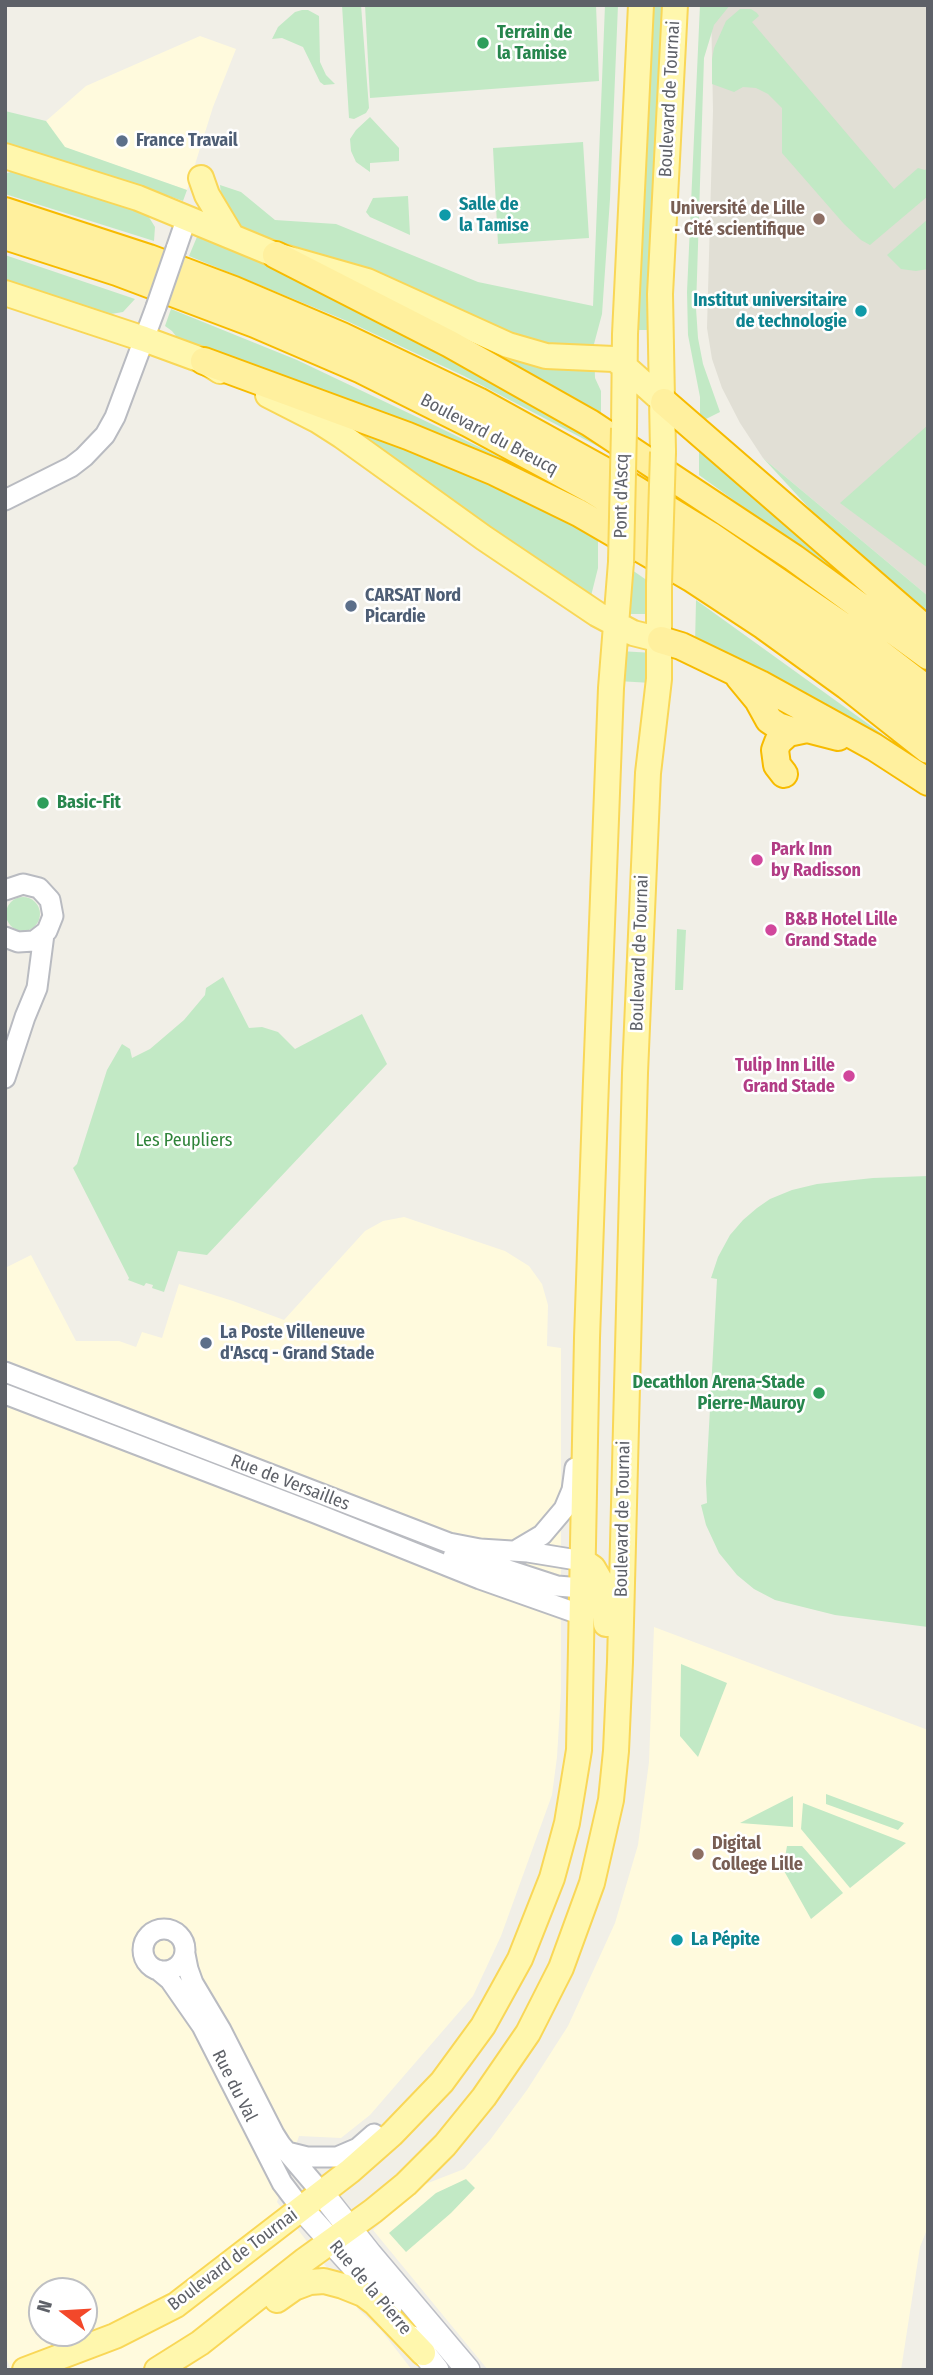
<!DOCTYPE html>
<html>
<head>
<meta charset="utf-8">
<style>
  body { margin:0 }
  #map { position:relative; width:933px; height:2375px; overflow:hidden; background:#f1efe7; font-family:"Fira Sans Condensed",sans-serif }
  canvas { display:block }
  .frame { position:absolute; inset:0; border:7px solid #5e6168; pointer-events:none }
  .north { position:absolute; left:28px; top:2277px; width:70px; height:70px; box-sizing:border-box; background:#fff; border:2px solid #bfc0c3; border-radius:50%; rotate:287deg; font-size:19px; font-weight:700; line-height:28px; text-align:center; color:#5e6168 }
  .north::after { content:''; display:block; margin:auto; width:24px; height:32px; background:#f3482a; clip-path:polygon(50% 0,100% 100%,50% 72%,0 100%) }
</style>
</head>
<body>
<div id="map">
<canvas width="933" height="2375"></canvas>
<div class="frame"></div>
<div class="north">N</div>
</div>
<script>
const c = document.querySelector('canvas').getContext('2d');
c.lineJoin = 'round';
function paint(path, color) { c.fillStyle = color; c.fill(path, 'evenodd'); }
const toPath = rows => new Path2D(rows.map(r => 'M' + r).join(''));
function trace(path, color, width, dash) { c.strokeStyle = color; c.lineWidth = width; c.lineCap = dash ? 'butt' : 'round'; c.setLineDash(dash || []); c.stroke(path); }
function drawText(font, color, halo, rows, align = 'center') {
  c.font = font + ' "Fira Sans Condensed",sans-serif'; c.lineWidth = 5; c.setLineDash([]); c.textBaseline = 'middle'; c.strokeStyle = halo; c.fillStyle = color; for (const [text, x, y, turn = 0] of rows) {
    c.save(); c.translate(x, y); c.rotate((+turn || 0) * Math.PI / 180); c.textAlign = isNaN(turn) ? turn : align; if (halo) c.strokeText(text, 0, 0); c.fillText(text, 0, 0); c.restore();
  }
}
paint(toPath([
  [200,36,236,49,213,107,187,190,64,147,46,121,86,86],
  [404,1217,505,1251,529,1266,542,1284,548,1305,547,1346,561,1348,561,1692,557,1757,552,1795,501,1936,473,1996,370,2115,341,2138,299,2136,277,2202,359,2310,381,2330,412,2370,11,2370,5,2355,5,1268,31,1255,76,1341,119,1341,136,1347,142,1332,162,1338,179,1284,233,1301,284,1320,365,1231,383,1221],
  [42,2291,84,2291,84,2333,42,2333],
  [654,1627,928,1730,928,2227,920,2247,901,2370,488,2370,373,2230,423,2185,464,2169,490,2140,527,2090,568,2026,615,1923,638,1845,649,1762]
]), '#fffadd');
paint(toPath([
  [711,5,928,5,928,596,763,458,740,423,722,388,712,359,707,328,713,111]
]), '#e1dfd5');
paint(toPath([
  [342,5,361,5,369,108,366,113,354,119,349,118],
  [365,5,596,5,599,81,370,98],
  [605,5,618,5,610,199,602,314,594,344,595,378,601,391,601,414,490,354,498,334,313,259,236,224,222,205,220,185,241,192,275,220,336,224,478,282,593,306],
  [648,5,668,5,654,330,632,330],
  [700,5,730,5,714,25,704,58,696,308,698,338,703,364,720,412,700,422,700,397,688,335,687,292],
  [740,9,751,9,757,13,759,16,752,22,894,189,918,168,925,170,928,168,928,196,870,245,861,240,844,224,782,153,782,108,768,94,756,88,743,87,734,92,712,84,712,59,714,48,726,21],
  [302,10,308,10,319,16,320,62,326,75,335,84,324,85,320,82,303,47,282,38,272,39,278,27,295,12],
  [5,111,46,121,65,147,187,190,183,201,128,182,5,145],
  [370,117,399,148,399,161,370,163,370,172,356,162,351,151,350,139,356,130],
  [583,142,589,238,498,244,493,148],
  [13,171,29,174,147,214,155,227,154,241,5,194,5,174],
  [408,196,410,235,370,217,366,212,373,198],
  [928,219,928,269,916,271,901,269,887,255],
  [199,232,240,250,403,332,599,442,601,448,464,376,347,321,189,256],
  [5,255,135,299,123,312,111,314,5,280],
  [171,309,297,360,438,427,510,462,592,510,179,340,172,331,165,326],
  [341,420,395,446,501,490,552,514,598,540,598,568,591,596,493,531],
  [928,425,928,568,840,503],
  [699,447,895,617,699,475],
  [763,458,928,596,928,621,820,520],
  [632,570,648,581,647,614,630,614],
  [696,600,928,767,695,645],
  [619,651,654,653,652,683,617,681],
  '6 914a17 17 0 1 1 34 0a17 17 0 1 1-34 0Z',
  [677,929,686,930,683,990,675,990],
  [223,977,249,1028,262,1027,278,1032,295,1049,362,1014,387,1064,207,1255,178,1251,164,1292,152,1288,153,1285,146,1283,144,1286,128,1280,129,1278,73,1168,77,1164,107,1070,122,1044,130,1049,132,1058,150,1049,184,1020,205,995,206,988],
  [928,1176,928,1627,835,1615,775,1600,754,1589,737,1575,719,1553,706,1525,701,1505,707,1503,706,1482,717,1279,711,1278,718,1257,730,1235,743,1220,757,1208,770,1199,792,1190,817,1184,873,1178],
  [681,1664,727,1683,698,1757,680,1736],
  [826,1794,904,1823,898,1830,826,1804],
  [793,1796,793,1827,740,1823],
  [803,1803,906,1843,850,1888,801,1829],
  [787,1846,802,1846,843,1893,811,1919,783,1869],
  [466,2179,475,2188,451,2213,406,2252,389,2233,436,2193]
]), '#c2e9c5');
const tertiary = toPath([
  [176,249,187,217],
  [5,500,71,467,84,457,105,435,115,417,156,307],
  [5,890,23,884,39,888,50,900,53,916,47,931,34,941,18,942,5,937],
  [5,1078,25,1017,37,988,44,934],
  [5,1372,449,1543,480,1549,528,1552,583,1561],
  [5,1394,315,1513,480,1579,582,1615],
  [515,1551,542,1535,564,1509,572,1490,575,1468],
  [453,1557,505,1569,557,1586,582,1588],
  '143 1950a21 21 0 1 1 42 0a21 21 0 1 1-42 0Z',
  [185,1954,188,1969,193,1983,221,2030,274,2134,281,2145,321,2192],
  [158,1970,170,1980,202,2026,282,2183,301,2208],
  [287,2152,307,2157,337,2157,358,2148,374,2134]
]);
const secondary = toPath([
  [321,2192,370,2254,468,2370],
  [301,2208,390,2307],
  [412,2338,437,2370]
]);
const primary = toPath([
  [5,156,138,198,276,255,367,281,508,345,546,356,614,359,624,366,664,402],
  [201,178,207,195,231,235],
  [5,293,144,339,204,361,220,371],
  [268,395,317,420,342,436,484,538,597,614,633,633,661,640],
  [624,428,625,334,641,5],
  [663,452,660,294,675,5],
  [583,1561,593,1568,600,1580,604,1592,606,1624],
  [277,2300,294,2288,310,2282,324,2281,343,2286,363,2294,375,2303,423,2353],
  [25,2370,115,2336,176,2305,350,2171,392,2134,442,2082,483,2026,520,1959,552,1878,567,1823,579,1750,587,1338,596,1081,611,688,621,562],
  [157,2370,200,2343,305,2260,373,2211,406,2184,445,2145,484,2097,528,2033,561,1968,592,1883,611,1800,616,1751,620,1662,635,1073,648,773,659,679,659,584]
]);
const trunk = toPath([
  [5,211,149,258,234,290,342,336,478,401,612,475,710,535,859,637,928,690],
  [5,236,117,272,255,324,362,370,468,423,590,489,710,562,808,629,928,720],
  [276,255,450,344,590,423,794,558,928,656],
  [204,361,408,436,495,472,579,513,691,578,764,626,847,686,928,750],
  [664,402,928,631],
  [661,640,681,646,760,684,874,747,928,782],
  [739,677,758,700,769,720,778,726,793,731],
  [784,774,777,765,775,750,778,742,788,733,807,729,838,737]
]);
trace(tertiary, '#b9bbc1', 23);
trace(secondary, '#bcbec5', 26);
trace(primary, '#f9d757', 28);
trace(trunk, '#f7bb00', 30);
trace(tertiary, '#fff', 19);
trace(secondary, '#fff', 23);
trace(primary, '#fff7ad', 24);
trace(trunk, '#fff09e', 26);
const tertiaryBridge = toPath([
  [156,307,176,249]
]);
const primaryBridge = toPath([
  [621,562,624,428],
  [659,584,663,452]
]);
trace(tertiaryBridge, '#b9bbc1', 23, []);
trace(primaryBridge, '#f9d757', 28, []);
trace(tertiaryBridge, '#fff', 19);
trace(primaryBridge, '#fff7ad', 24);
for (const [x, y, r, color] of [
  [483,43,7,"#2e9e5b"],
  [122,141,7,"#5c6f8a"],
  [445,215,7,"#0f9aa8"],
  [819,219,7,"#8d6e63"],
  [861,311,7,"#0f9aa8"],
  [351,606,7,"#5c6f8a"],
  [43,803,7,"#2e9e5b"],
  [757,860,7,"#d1479c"],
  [771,930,7,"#d1479c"],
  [849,1076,7,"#d1479c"],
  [206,1343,7,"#5c6f8a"],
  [819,1393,7,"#2e9e5b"],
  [698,1854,7,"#8d6e63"],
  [677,1940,7,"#0f9aa8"]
]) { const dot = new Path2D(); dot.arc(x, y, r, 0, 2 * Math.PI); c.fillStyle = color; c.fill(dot); trace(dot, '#fff', 2.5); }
drawText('bold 18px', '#27864d', '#fff', [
  ["Terrain de",497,33],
  ["la Tamise",497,54],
  ["Basic-Fit",57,803],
  ["Decathlon Arena-Stade",805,1383,"right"],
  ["Pierre-Mauroy",805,1404,"right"]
], 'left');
drawText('18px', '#5e6168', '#fff', [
  ["Boulevard de Tournai",670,99,-87],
  ["Boulevard du Breucq",489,435,28],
  ["Pont d'Ascq",622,496,-89],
  ["Boulevard de Tournai",640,953,-88],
  ["Rue de Versailles",290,1483,21],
  ["Boulevard de Tournai",623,1519,-89],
  ["Rue du Val",234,2086,63],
  ["Boulevard de Tournai",233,2260,-37],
  ["Rue de la Pierre",370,2288,50]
]);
drawText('bold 18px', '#4e5e75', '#fff', [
  ["France Travail",136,141],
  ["CARSAT Nord",365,596],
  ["Picardie",365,617],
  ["La Poste Villeneuve",220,1333],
  ["d'Ascq - Grand Stade",220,1354]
], 'left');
drawText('bold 18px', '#0d838f', '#fff', [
  ["Salle de",459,205],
  ["la Tamise",459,226],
  ["Institut universitaire",847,301,"right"],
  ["de technologie",847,322,"right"],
  ["La Pépite",691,1940]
], 'left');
drawText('bold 18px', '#785e54', '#fff', [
  ["Université de Lille",805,209],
  ["‐ Cité scientifique",805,230],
  ["Digital",712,1844,"left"],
  ["College Lille",712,1865,"left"]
], 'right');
drawText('bold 18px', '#b23c85', '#fff', [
  ["Park Inn",771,850],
  ["by Radisson",771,871],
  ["B&B Hotel Lille",785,920],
  ["Grand Stade",785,941],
  ["Tulip Inn Lille",835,1066,"right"],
  ["Grand Stade",835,1087,"right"]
], 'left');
drawText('18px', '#30843a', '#fff', [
  ["Les Peupliers",184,1141]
]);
</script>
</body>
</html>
